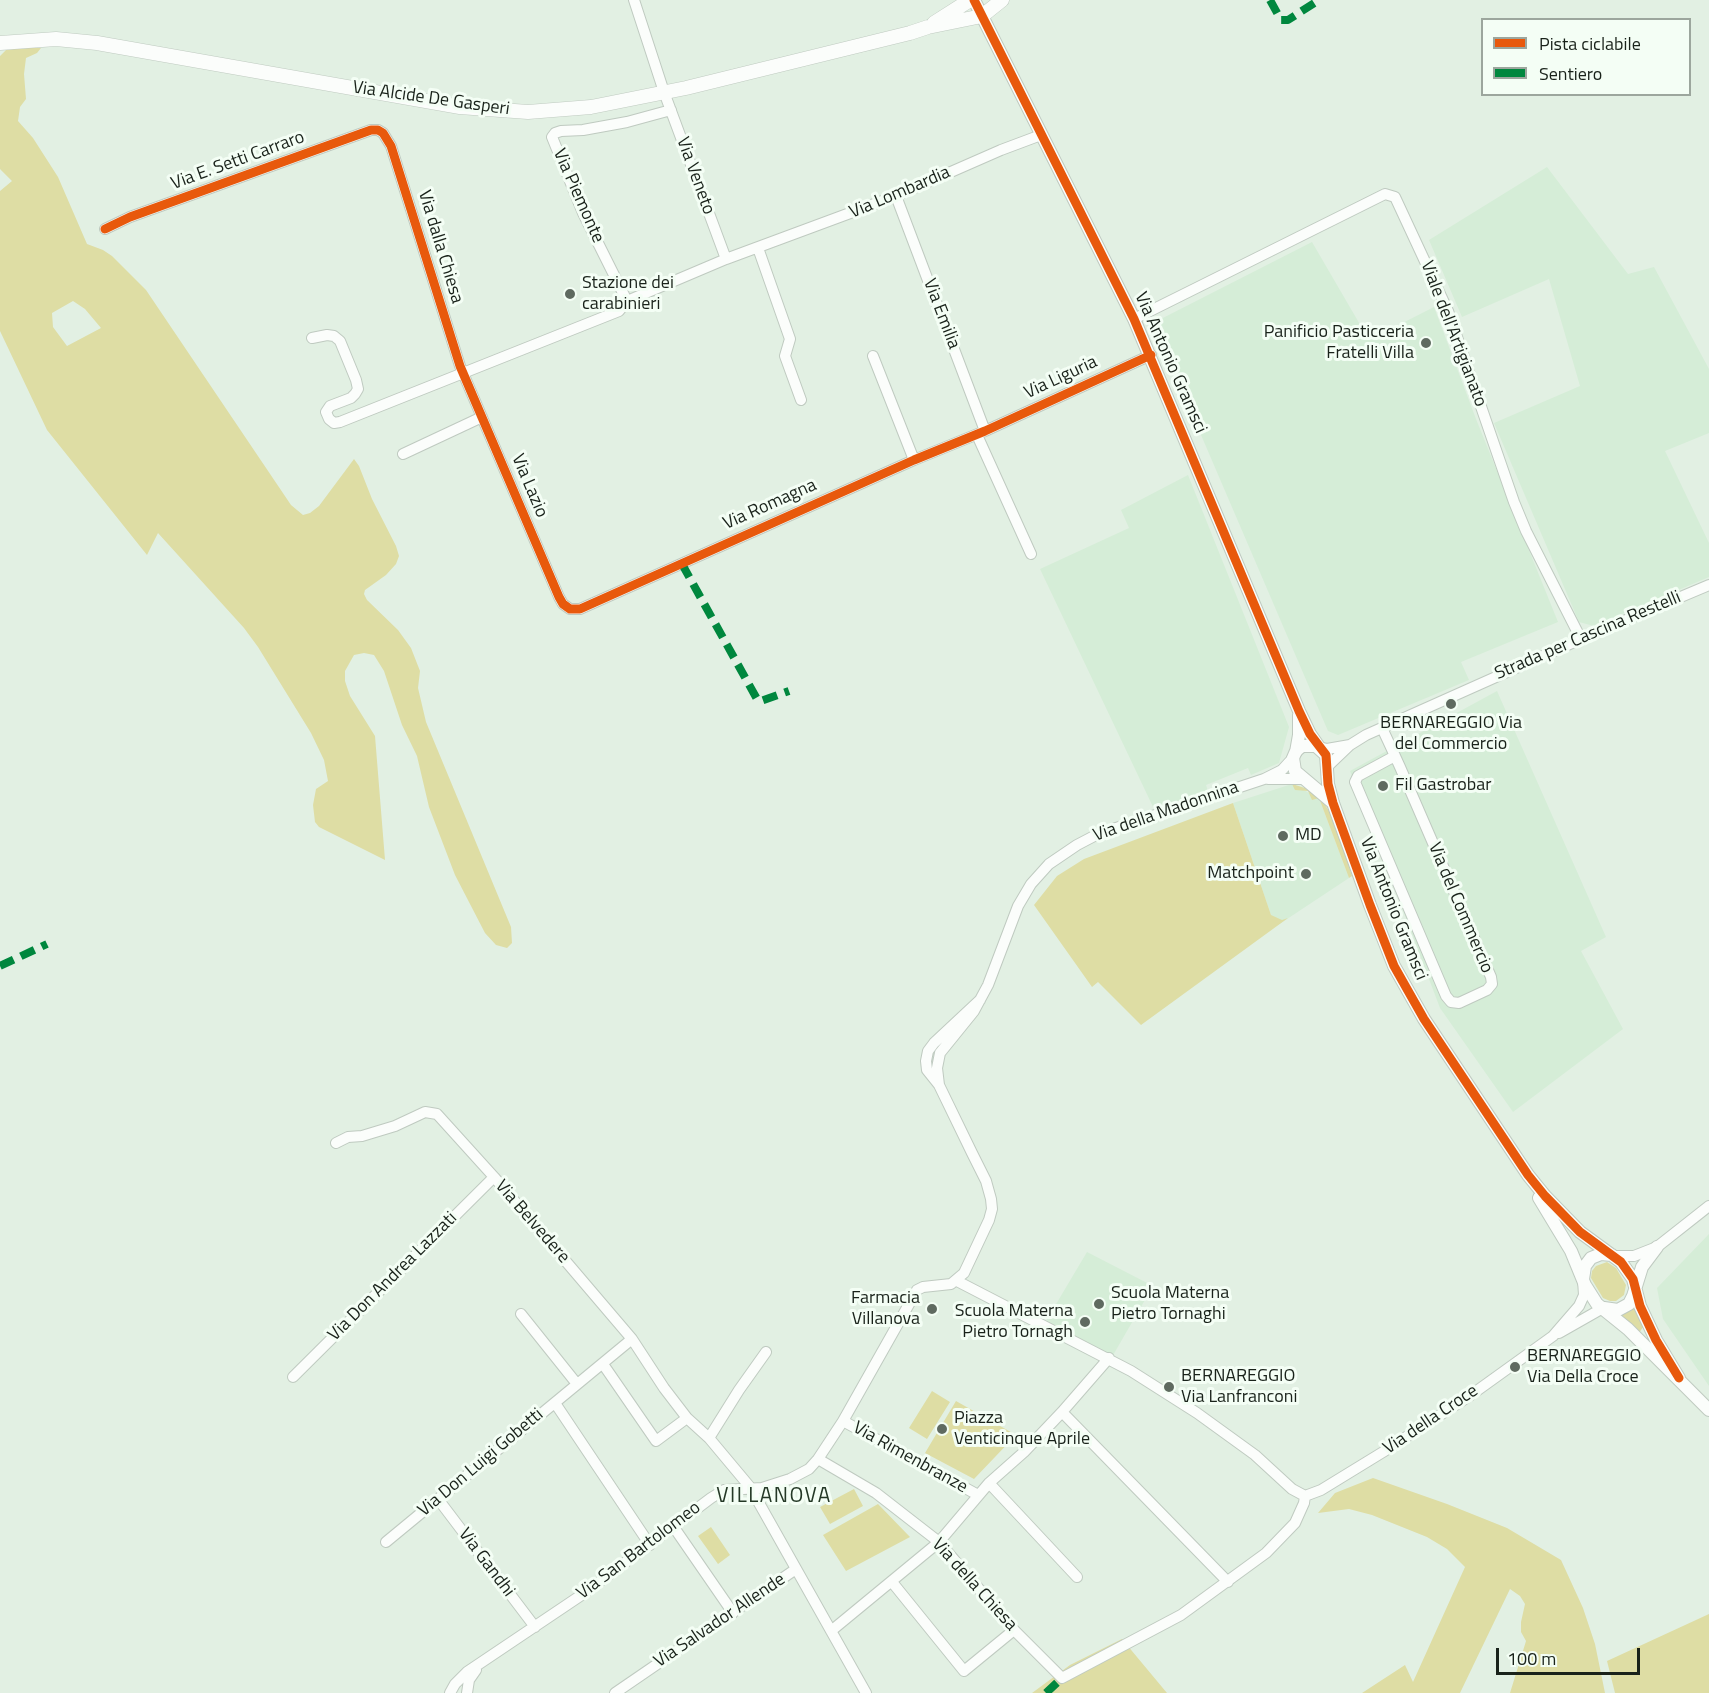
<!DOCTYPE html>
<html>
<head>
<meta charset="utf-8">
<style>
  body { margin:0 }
  #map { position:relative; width:1709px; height:1693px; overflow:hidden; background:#e2f0e3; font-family:"Titillium Web",sans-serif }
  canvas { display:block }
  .legend { position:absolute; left:1481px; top:18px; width:210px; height:78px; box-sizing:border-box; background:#f4fef5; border:2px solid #9ca69d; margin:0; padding:8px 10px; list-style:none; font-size:18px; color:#19221a }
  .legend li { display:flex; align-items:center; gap:12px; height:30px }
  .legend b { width:30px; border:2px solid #9ca69d }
  .scale { position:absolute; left:1496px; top:1648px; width:144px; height:27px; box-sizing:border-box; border:3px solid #19221a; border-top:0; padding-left:8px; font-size:18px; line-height:21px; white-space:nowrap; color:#19221a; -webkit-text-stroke:4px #f4fef5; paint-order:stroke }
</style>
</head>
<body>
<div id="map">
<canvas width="1709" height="1693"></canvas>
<ul class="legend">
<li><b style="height:8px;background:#e8590c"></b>Pista ciclabile</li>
<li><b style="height:8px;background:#00873e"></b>Sentiero</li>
</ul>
<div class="scale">100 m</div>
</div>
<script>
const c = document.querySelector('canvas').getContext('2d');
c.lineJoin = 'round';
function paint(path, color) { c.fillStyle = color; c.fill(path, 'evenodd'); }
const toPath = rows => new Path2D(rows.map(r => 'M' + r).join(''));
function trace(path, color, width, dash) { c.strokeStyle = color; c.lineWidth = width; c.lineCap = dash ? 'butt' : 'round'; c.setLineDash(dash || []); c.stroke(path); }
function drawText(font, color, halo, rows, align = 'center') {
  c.font = font + ' "Titillium Web",sans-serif'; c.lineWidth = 6; c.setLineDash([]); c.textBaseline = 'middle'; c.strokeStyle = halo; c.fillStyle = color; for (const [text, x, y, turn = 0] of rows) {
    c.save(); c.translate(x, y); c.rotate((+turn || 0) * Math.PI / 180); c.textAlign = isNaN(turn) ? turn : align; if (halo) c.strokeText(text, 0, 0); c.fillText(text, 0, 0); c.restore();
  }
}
paint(toPath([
  [1547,167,1628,274,1654,267,1709,369,1709,433,1665,451,1709,543,1709,577,1594,626,1579,622,1494,423,1580,386,1549,279,1462,317,1429,240],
  [1312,242,1369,340,1434,307,1476,419,1558,622,1461,662,1469,680,1338,735,1328,731,1153,323],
  [1188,475,1289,727,1279,763,1251,775,1248,768,1206,785,1208,791,1154,809,1040,569,1129,528,1121,510],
  [1497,691,1606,937,1581,951,1623,1029,1513,1112,1440,1008,1350,771],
  [1292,784,1319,798,1349,878,1275,927,1233,803],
  [1709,1234,1709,1386,1663,1319,1657,1288],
  [1087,1252,1153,1286,1112,1357,1046,1321]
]), '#d5edd7');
paint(toPath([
  [25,47,41,48,37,53,26,58,24,74,26,99,20,107,18,121,33,138,58,177,87,244,103,250,112,256,146,290,291,505,303,515,310,513,319,506,354,459,359,466,372,499,396,546,399,556,396,564,386,575,365,590,364,594,367,600,398,630,411,648,420,671,418,688,426,722,511,927,512,943,507,948,496,945,485,933,455,875,429,807,417,756,402,725,384,671,374,655,364,653,354,655,345,671,345,681,350,696,375,736,385,860,319,827,315,822,313,805,316,789,328,781,324,760,311,733,258,647,244,628,158,533,147,555,47,430,0,331,0,191,12,181,0,169,0,56,6,50],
  [73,301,85,309,101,328,67,346,53,327,52,313],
  [1292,784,1305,788,1316,795,1319,798,1325,805,1333,817,1352,876,1349,878,1319,798,1312,800,1308,791,1295,790],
  [1233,803,1271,915,1282,920,1288,918,1141,1025,1098,982,1092,987,1034,905,1057,876,1084,859],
  [1607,1262,1616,1268,1626,1285,1624,1295,1616,1301,1610,1301,1603,1298,1591,1278,1592,1271,1596,1266],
  [1632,1302,1643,1327,1639,1333,1618,1313],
  [932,1391,950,1402,927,1439,909,1428],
  [956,1401,1016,1435,974,1479,925,1453],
  [1373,1478,1447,1504,1507,1528,1561,1560,1583,1608,1595,1644,1605,1693,1510,1693,1526,1641,1521,1632,1521,1622,1525,1604,1520,1596,1510,1589,1460,1693,1362,1693,1405,1665,1413,1682,1465,1567,1447,1549,1427,1537,1372,1515,1349,1509,1318,1513,1335,1493],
  [854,1489,863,1506,830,1524,820,1507],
  [878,1504,910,1537,846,1571,823,1535],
  [711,1527,730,1555,718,1564,698,1536],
  [1709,1614,1709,1693,1615,1693,1607,1661],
  [1122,1639,1167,1693,1032,1693,1070,1665]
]), '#dedda4');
const minor = toPath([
  [634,0,664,92,726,259],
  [896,196,985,431],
  [105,229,130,217,371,130,378,130,383,133,391,146,460,366,559,597,563,604,570,609,580,609,914,460,985,431,1151,355],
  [758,248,790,339,785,356,801,400],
  [627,301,583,213,552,137,555,133,561,131,583,130,627,122,671,110],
  [1134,319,1385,194,1395,197,1448,311,1514,502,1526,531,1581,639],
  [312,338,327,335,334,336,340,341,356,380,358,389,355,394,351,398,330,406,326,412,329,419,334,423,340,422,619,311,627,301,726,259,896,196,1001,150,1041,135],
  [873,356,914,460],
  [977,435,1031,554],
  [403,454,482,417],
  [1382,728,1395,756,1400,767,1491,977,1492,984,1487,990,1459,1003,1451,1002,1446,996,1355,782,1358,776,1395,756],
  [1319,747,1327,749,1350,745],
  [1327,767,1350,745,1366,735,1581,639,1709,585],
  [1268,779,1304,779],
  [939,1085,937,1068,940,1053,974,1011,988,985,1018,906,1031,884,1049,864,1077,845,1098,834,1264,779,1282,770,1293,758],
  [336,1143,348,1137,362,1136,395,1126,425,1112,437,1114,494,1177,632,1339,664,1388,687,1418,709,1438,750,1487,866,1693],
  [1613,1256,1634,1256,1657,1247,1709,1206],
  [957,1281,1131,1371,1197,1413,1255,1455,1292,1489,1305,1496],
  [521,1314,577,1384],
  [1559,1333,1603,1308],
  [605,1367,656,1441,687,1418],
  [293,1377,494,1177],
  [557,1406,650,1545],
  [1062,1412,1228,1582],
  [843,1421,978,1495],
  [709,1438,739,1390,766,1352],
  [818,1459,876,1493,939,1542,1014,1630,1062,1678,1181,1615,1266,1553,1295,1523,1304,1503,1305,1496],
  [989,1483,1077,1577],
  [1305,1496,1321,1490,1383,1452,1471,1395,1553,1336,1579,1306,1584,1295,1583,1280],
  [438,1499,535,1627],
  [673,1526,733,1613],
  [386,1542,632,1339],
  [892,1582,964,1671,1014,1630],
  [831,1631,939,1542,989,1483,1024,1452,1062,1412,1109,1358],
  [450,1693,455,1684,467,1672,586,1592,711,1498,724,1490,762,1488,790,1479,809,1469,818,1459,843,1421,917,1290,923,1287,951,1284,964,1273,989,1220,992,1209,991,1199,986,1181,972,1153,939,1085,927,1070,926,1061,928,1051,934,1043,980,1000],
  [467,1693,469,1680,476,1670],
  [615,1693,796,1569]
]);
const tertiary = toPath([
  [974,0,1134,319,1299,711,1310,734,1319,747],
  [1296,752,1299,735,1299,715],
  [1333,803,1295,771,1293,758,1296,751,1302,746,1316,746,1326,755,1328,784,1333,803,1370,905,1394,966,1424,1019,1528,1175,1545,1196,1580,1232,1621,1262,1633,1279,1640,1306,1656,1340,1679,1378],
  [1539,1198,1571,1251,1585,1285,1597,1304,1628,1329,1709,1410],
  [1583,1279,1585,1266,1591,1258,1601,1254,1612,1255],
  [1604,1308,1618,1310,1629,1304,1633,1296,1642,1267,1657,1247]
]);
const secondary = toPath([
  [934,23,970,0],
  [0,43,56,39,97,43,460,107,528,112,591,107,686,88,910,33,928,27,982,16,1002,0]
]);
trace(minor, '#bfcac0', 12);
trace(tertiary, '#bfcac0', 14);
trace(secondary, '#bfcac0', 15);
trace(minor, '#fbfdfb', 10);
trace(tertiary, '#fbfdfb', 12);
trace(secondary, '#fbfdfb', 14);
trace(toPath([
  [1270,0,1281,20,1288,20,1319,0],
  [682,564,757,699,761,701,789,691],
  [0,966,47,944],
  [1046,1693,1062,1678]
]), '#00873e', 8, [15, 8]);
trace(toPath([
  [974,0,1134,319,1299,711,1310,734,1326,755,1328,784,1333,803,1370,905,1394,966,1424,1019,1528,1175,1545,1196,1580,1232,1621,1262,1633,1279,1640,1306,1656,1340,1679,1378],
  [105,229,130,217,371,130,378,130,383,133,391,146,460,366,559,597,563,604,570,609,580,609,914,460,985,431,1151,355]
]), '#e8590c', 9);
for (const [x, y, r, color] of [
  [570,294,6,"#5f6a60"],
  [1426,343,6,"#5f6a60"],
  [1451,704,6,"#5f6a60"],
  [1383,786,6,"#5f6a60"],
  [1283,836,6,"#5f6a60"],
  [1306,874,6,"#5f6a60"],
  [1099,1304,6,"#5f6a60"],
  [932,1309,6,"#5f6a60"],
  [1085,1322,6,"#5f6a60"],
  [1515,1367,6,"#5f6a60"],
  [1169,1387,6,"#5f6a60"],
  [942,1429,6,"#5f6a60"]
]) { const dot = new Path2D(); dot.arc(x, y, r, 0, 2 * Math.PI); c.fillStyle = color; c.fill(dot); trace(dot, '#f4fef5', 2); }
drawText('18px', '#19221a', '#f4fef5', [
  ["Via Alcide De Gasperi",431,99,8],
  ["Via E. Setti Carraro",238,161,-20],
  ["Via Veneto",695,176,70],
  ["Via Lombardia",900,193,-23],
  ["Via Piemonte",578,196,66],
  ["Via dalla Chiesa",440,247,73],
  ["Via Emilia",941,314,69],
  ["Viale dell'Artigianato",1453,334,69],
  ["Via Antonio Gramsci",1170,363,66],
  ["Via Liguria",1061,378,-25],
  ["Via Lazio",529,486,67],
  ["Via Romagna",770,505,-24],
  ["Strada per Cascina Restelli",1588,636,-23],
  ["Via della Madonnina",1166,812,-19],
  ["Via del Commercio",1460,908,67],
  ["Via Antonio Gramsci",1393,909,68],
  ["Via Belvedere",532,1222,49],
  ["Via Don Andrea Lazzati",393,1277,-45],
  ["Via della Croce",1431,1420,-34],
  ["Via Rimenbranze",910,1458,29],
  ["Via Don Luigi Gobetti",481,1463,-40],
  ["Via San Bartolomeo",639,1551,-37],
  ["Via Gandhi",486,1563,53],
  ["Via della Chiesa",974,1585,48],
  ["Via Salvador Allende",720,1621,-34]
]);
drawText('18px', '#19221a', '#f4fef5', [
  ["Stazione dei",582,284],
  ["carabinieri",582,305],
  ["Panificio Pasticceria",1414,333,"right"],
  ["Fratelli Villa",1414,354,"right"],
  ["BERNAREGGIO Via",1451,724,"center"],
  ["del Commercio",1451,745,"center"],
  ["Fil Gastrobar",1395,786],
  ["MD",1295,836],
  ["Matchpoint",1294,874,"right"],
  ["Scuola Materna",1111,1294],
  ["Pietro Tornaghi",1111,1315],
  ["Farmacia",920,1299,"right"],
  ["Villanova",920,1320,"right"],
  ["Scuola Materna",1073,1312,"right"],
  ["Pietro Tornagh",1073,1333,"right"],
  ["BERNAREGGIO",1527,1357],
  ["Via Della Croce",1527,1378],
  ["BERNAREGGIO",1181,1377],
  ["Via Lanfranconi",1181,1398],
  ["Piazza",954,1419],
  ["Venticinque Aprile",954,1440]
], 'left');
c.letterSpacing = '1.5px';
drawText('21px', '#243826', '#f4fef5', [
  ["VILLANOVA",774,1497]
]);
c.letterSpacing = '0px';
</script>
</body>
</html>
